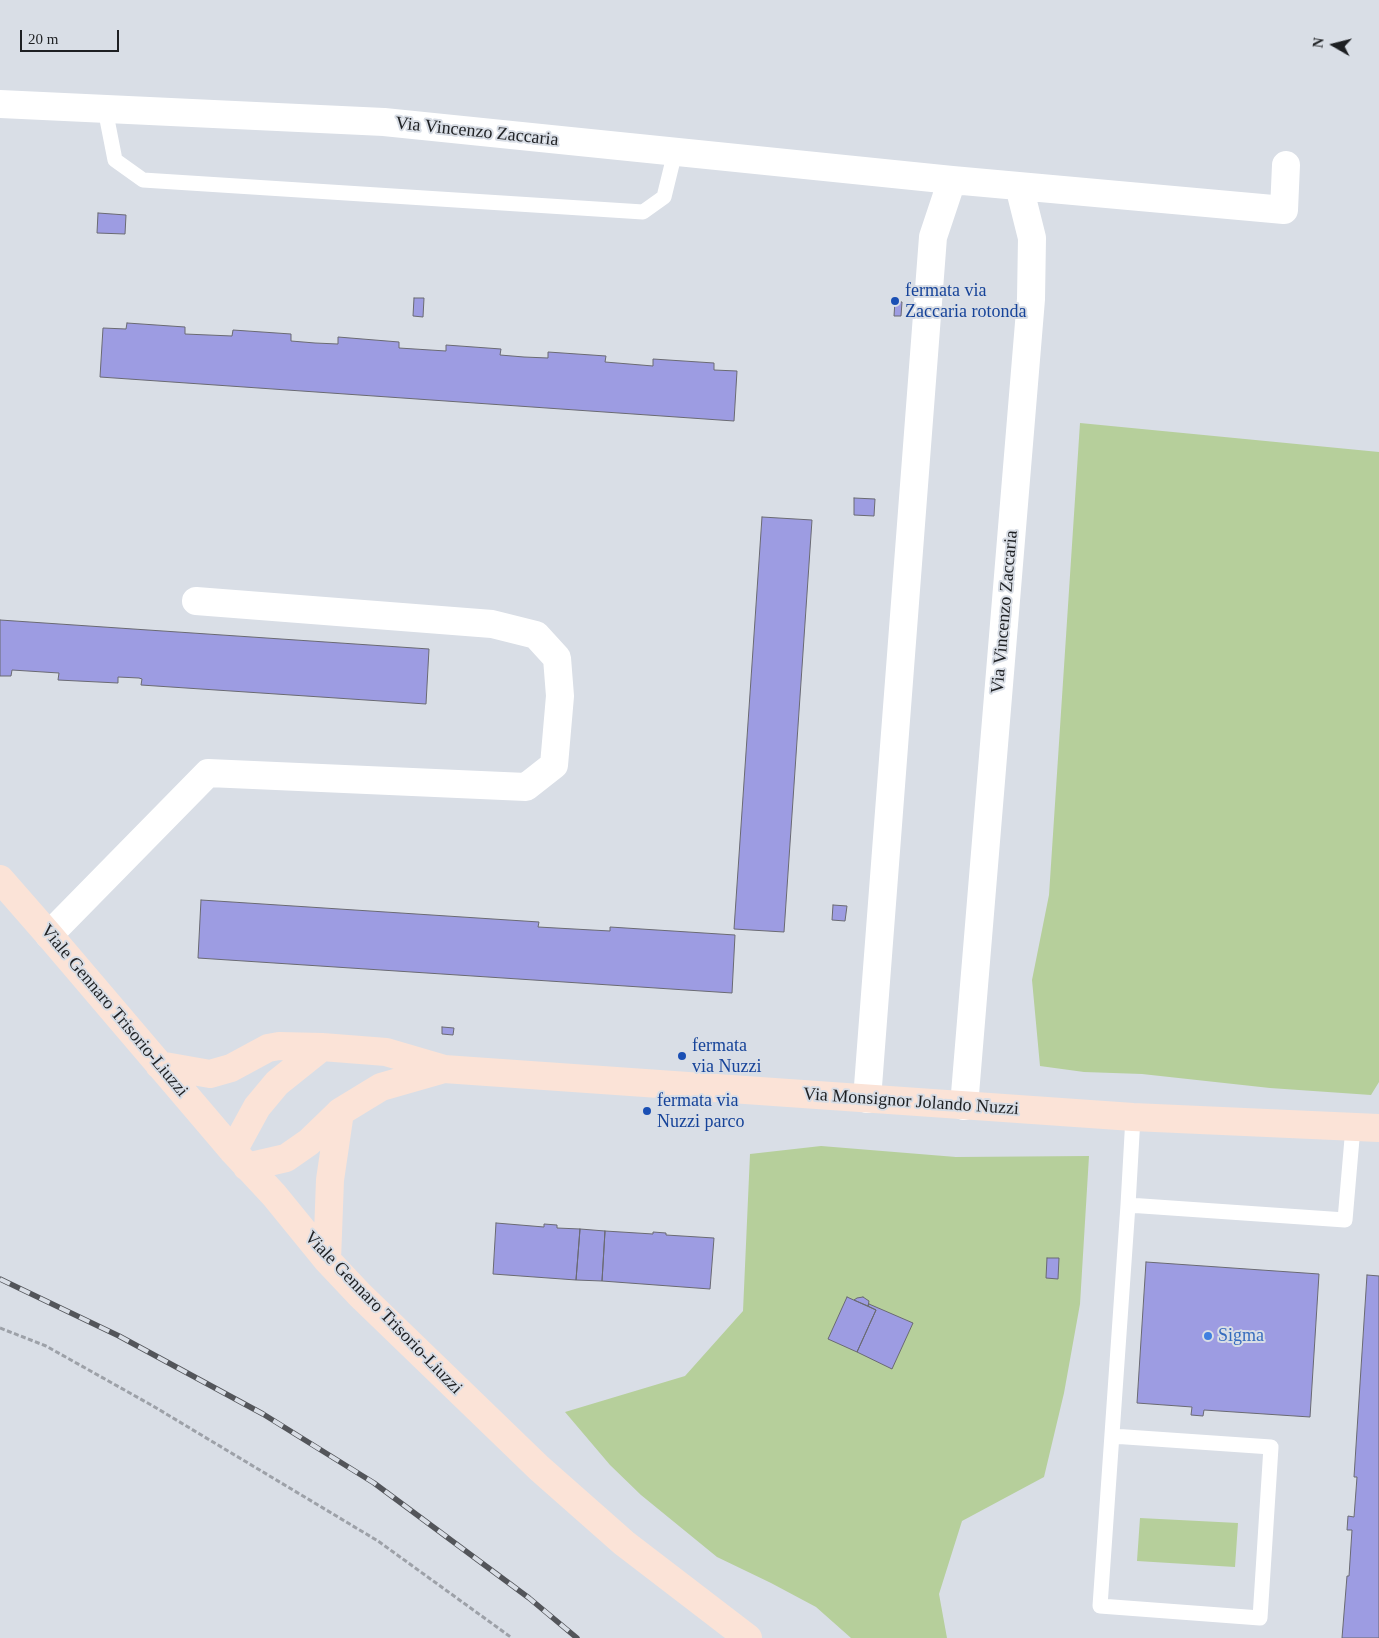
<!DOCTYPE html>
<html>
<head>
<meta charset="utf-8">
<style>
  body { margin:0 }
  #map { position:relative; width:1379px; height:1638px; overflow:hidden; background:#d9dee6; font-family:Georgia,serif }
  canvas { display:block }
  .north { position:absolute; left:1309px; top:20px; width:50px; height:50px; -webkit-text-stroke:4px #d9dee6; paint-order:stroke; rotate:278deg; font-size:14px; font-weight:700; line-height:20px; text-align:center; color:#1e2023 }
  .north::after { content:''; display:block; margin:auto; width:18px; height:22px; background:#1e2023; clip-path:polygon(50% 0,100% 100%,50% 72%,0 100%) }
  .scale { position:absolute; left:20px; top:30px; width:99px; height:22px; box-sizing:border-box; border:2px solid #1e2023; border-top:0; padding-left:6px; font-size:15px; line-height:18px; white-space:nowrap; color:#1e2023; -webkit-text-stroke:4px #d9dee6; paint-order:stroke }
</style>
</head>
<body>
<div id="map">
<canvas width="1379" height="1638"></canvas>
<div class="north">N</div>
<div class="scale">20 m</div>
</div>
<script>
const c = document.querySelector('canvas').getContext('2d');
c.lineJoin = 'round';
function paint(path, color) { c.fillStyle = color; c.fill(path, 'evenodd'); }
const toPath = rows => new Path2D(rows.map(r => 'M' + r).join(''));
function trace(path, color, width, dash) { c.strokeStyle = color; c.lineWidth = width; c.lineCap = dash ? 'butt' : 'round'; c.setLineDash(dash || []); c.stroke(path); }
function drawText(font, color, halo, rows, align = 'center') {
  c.font = font + ' Georgia,serif'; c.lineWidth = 4; c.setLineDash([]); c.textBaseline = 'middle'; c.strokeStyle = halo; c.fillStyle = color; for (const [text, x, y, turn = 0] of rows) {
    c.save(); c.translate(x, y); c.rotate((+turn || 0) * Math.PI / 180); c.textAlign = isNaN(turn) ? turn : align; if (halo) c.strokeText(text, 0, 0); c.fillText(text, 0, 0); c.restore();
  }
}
paint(toPath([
  [1080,423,1379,452,1379,1082,1371,1095,1270,1088,1142,1074,1084,1072,1040,1066,1032,980,1049,895],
  [821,1146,956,1157,1089,1156,1080,1304,1064,1393,1044,1477,962,1521,939,1594,947,1638,851,1638,816,1607,771,1583,717,1557,641,1495,610,1465,565,1412,685,1376,743,1311,750,1154],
  [1140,1518,1238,1523,1235,1567,1137,1561]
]), '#b6cf9b');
const building = toPath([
  [98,213,126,215,125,234,97,233,98,213],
  [414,298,424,298,423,317,413,316,414,298],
  [895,301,902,302,901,316,894,316,895,301],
  [127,323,185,327,185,334,232,336,233,330,291,334,291,341,315,343,338,344,338,337,399,342,399,348,446,351,446,345,501,349,500,355,524,357,548,358,548,352,606,356,605,362,653,366,653,359,714,363,714,370,737,371,734,421,100,377,103,328,126,329,127,323],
  [854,498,875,499,874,516,854,515,854,498],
  [762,517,812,520,784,932,734,929,762,517],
  [0,620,429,649,426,704,141,685,142,679,139,678,118,677,118,683,58,680,59,673,12,670,11,676,0,676,0,620],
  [201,900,539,922,538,927,610,931,610,927,735,935,732,993,198,958,201,900],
  [833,905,847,906,845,921,832,920,833,905],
  [442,1027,454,1028,453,1035,442,1034,442,1027],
  [496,1223,544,1227,544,1224,557,1225,557,1228,580,1229,576,1280,493,1274,496,1223],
  [580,1229,605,1231,602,1281,576,1280,580,1229],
  [605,1231,653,1234,653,1232,666,1233,666,1235,714,1238,710,1289,602,1281,605,1231],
  [1047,1258,1059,1258,1058,1279,1046,1278,1047,1258],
  [1146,1262,1319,1274,1310,1417,1204,1410,1203,1416,1191,1415,1192,1407,1137,1403,1146,1262],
  [1367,1275,1379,1276,1379,1638,1342,1638,1347,1576,1349,1576,1352,1530,1347,1530,1348,1516,1354,1517,1357,1477,1354,1477,1367,1275],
  [847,1297,876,1310,857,1352,828,1339,847,1297],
  [863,1297,869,1301,868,1306,854,1300,857,1298,863,1297],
  [869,1304,913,1323,892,1369,857,1352,876,1310,868,1306,869,1304]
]);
paint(building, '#9d9ce2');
trace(building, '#6a6a72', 1);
trace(toPath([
  [0,1328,46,1346,153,1406,378,1541,512,1638]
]), '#9da1a8', 3, [5, 2.5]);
trace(toPath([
  [105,109,115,160,143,180,643,212,664,197,675,152],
  [1133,1117,1128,1205,1345,1220,1353,1127],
  [1112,1436,1271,1447,1260,1618,1100,1606,1128,1205]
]), '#fff', 15);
trace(toPath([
  [0,104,384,122,952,180,1284,210,1286,165],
  [49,935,208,773,526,787,554,765,560,696,557,658,536,635,492,624,196,601],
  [867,1099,933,237,952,180],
  [964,1106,1031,299,1032,238,1019,186]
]), '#fff', 28);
trace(toPath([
  [0,879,49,935,233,1151,274,1195,327,1260,360,1295,539,1468,624,1543,748,1638],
  [159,1065,210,1074,231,1068,268,1048,279,1046,322,1047,386,1052,444,1069,1133,1117,1379,1128],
  [233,1151,257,1107,277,1083,322,1047],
  [247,1167,286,1158,309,1142,340,1112,381,1087,444,1069],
  [327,1260,330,1180,340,1112]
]), '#fbe3d7', 28);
const rail = toPath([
  [0,1279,119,1336,263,1414,374,1483,529,1598,577,1638]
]);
trace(rail, '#53555a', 5.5);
trace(rail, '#d9dee6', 4, [11]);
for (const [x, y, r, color] of [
  [895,301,5,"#1a4fb4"],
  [682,1056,5,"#1a4fb4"],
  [647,1111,5,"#1a4fb4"],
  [1208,1336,5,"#3f7fe0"]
]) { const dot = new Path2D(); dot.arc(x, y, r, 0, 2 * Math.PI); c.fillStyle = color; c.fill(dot); trace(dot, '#d9dee6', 2); }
drawText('18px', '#1e2023', '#d9dee6', [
  ["Via Vincenzo Zaccaria",477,132,6],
  ["Via Vincenzo Zaccaria",1005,612,-85],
  ["Viale Gennaro Trisorio-Liuzzi",114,1011,50],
  ["Via Monsignor Jolando Nuzzi",911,1102,4],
  ["Viale Gennaro Trisorio-Liuzzi",383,1313,46]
]);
drawText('18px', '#164399', '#d9dee6', [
  ["fermata via",905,291],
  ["Zaccaria rotonda",905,312],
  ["fermata",692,1046],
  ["via Nuzzi",692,1067],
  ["fermata via",657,1101],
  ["Nuzzi parco",657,1122]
], 'left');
drawText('18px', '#366cbe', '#d9dee6', [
  ["Sigma",1218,1336]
], 'left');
</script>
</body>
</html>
